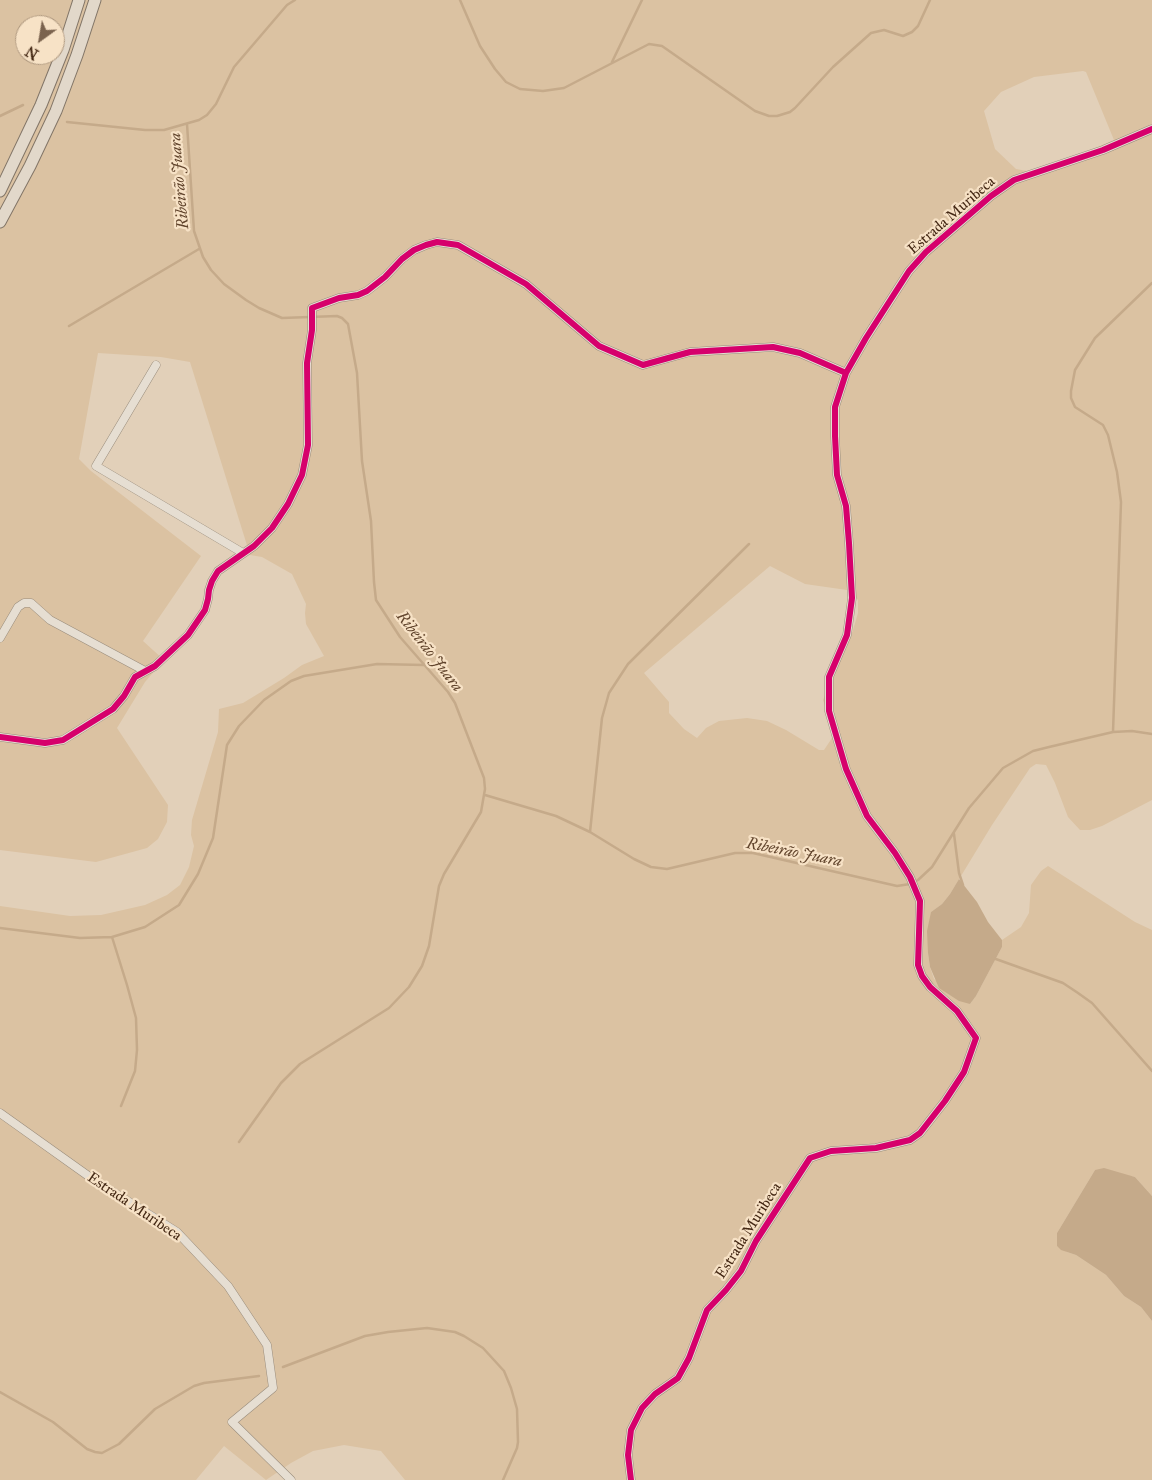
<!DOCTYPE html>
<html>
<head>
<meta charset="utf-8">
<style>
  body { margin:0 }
  #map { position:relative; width:1152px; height:1480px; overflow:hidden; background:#e2d0b9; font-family:"IM FELL Great Primer",serif }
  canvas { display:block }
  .north { position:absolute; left:15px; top:15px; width:50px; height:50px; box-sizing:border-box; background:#f7e2c6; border:1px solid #af987f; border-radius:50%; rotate:212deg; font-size:14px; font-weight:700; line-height:20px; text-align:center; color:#442814 }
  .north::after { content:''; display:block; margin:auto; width:18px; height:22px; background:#7b634e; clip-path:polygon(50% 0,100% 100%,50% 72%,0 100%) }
</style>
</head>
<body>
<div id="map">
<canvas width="1152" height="1480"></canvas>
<div class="north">N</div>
</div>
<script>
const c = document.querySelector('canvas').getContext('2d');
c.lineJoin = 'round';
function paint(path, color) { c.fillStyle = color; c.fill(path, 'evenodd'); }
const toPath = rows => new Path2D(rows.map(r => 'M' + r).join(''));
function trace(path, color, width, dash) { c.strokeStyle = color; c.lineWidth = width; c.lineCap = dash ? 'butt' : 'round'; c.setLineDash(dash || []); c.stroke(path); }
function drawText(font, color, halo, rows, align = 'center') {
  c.font = font + ' "IM FELL Great Primer",serif'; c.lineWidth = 4.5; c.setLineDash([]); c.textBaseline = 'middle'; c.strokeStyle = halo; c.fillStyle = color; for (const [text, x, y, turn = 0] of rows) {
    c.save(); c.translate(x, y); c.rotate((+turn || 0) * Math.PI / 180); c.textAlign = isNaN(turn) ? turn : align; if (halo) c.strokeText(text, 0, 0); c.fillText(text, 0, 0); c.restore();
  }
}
paint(toPath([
  [0,0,1152,0,1152,800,1102,826,1090,830,1080,830,1068,817,1055,783,1046,765,1036,764,1030,768,992,825,950,894,942,904,931,912,928,953,930,967,934,979,970,1004,976,996,1002,947,1002,940,1021,927,1029,913,1031,885,1041,871,1048,866,1135,922,1152,930,1152,1196,1135,1177,1095,1170,1057,1233,1057,1246,1067,1252,1076,1255,1106,1275,1124,1296,1141,1307,1152,1321,1152,1480,405,1480,381,1451,344,1445,313,1451,291,1463,266,1480,224,1446,196,1480,0,1480,0,906,70,916,101,915,145,905,167,895,180,885,189,867,194,846,191,835,192,820,218,732,219,709,243,703,284,678,302,665,324,656,306,624,305,613,306,604,292,574,262,557,250,555,190,362,161,357,98,353,79,459,91,471,201,556,143,641,164,660,145,682,117,728,168,805,167,822,158,839,147,848,96,862,0,850],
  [25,25,55,25,55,55,25,55],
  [1083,71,1086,72,1114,140,1038,173,1016,169,995,149,984,111,1001,92,1034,77],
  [770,566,805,584,847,590,853,594,858,600,858,613,853,630,823,700,831,723,832,738,824,750,819,750,786,730,767,721,747,718,719,721,706,728,697,738,684,729,669,713,669,702,644,673]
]), '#dbc2a2');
paint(toPath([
  [959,879,977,902,988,922,1002,940,1002,947,976,996,970,1004,959,1001,939,988,930,967,928,953,927,931,931,912,942,904,950,894],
  [1104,1168,1135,1177,1152,1196,1152,1321,1141,1307,1124,1296,1106,1275,1076,1255,1061,1250,1057,1246,1057,1233,1095,1170]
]), '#c5aa8a');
trace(toPath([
  [460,0,480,46,495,69,506,82,520,89,543,91,564,88,649,44,662,46,755,111,769,116,777,116,790,112,795,108,833,67,871,33,884,30,903,36,912,32,918,26,930,0],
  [612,62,642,0],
  [0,116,23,105],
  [67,122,145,130,164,130,199,120,207,115,216,104,234,67,287,5,295,0],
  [187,124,194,231,203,257,211,270,224,284,246,300,259,308,282,318,337,316,342,318,348,324,357,373,362,461,371,521,374,582,376,600,400,637,448,692,455,703,484,778,485,789,481,812,444,874,439,886,429,946,422,966,409,987,389,1008,300,1064,281,1083,239,1142],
  [69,326,199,249],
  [1113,732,1121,502,1117,472,1108,435,1103,425,1075,407,1071,398,1071,391,1075,370,1095,338,1152,283],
  [485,795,556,816,590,832,634,859,651,867,667,869,735,853,753,853,897,886,910,884,918,880,932,867,969,808,1003,768,1033,751,1049,747,1113,732,1132,731,1152,734],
  [590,832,602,718,609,693,628,664,749,544],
  [954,834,959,873,963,885],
  [0,928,80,938,112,937,145,927,179,905,198,874,213,838,227,745,239,726,264,700,291,681,304,676,377,664,424,665],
  [112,937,127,985,136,1018,137,1050,135,1071,121,1106],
  [993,958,1063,983,1078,993,1092,1003,1152,1071],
  [283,1367,365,1336,388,1332,427,1328,455,1332,464,1336,483,1348,504,1371,511,1388,517,1409,518,1442,517,1448,503,1480],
  [0,1392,53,1422,87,1449,95,1452,102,1453,119,1444,155,1409,194,1386,204,1383,259,1376]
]), '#c5aa8a', 2.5);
const minor = toPath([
  [156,365,96,466,243,553],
  [0,638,18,607,24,603,31,603,50,620,145,671],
  [0,737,45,743,63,740,113,709,124,696,135,677,155,666,188,635,205,610,208,599,209,590,212,581,218,571,254,546,272,528,288,504,302,475,308,445,307,363,312,330,312,308,339,298,358,295,367,291,385,277,402,259,414,250,426,245,437,242,458,245,526,284,599,346,643,365,690,352,773,347,800,353,846,373],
  [0,1113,94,1180,177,1232,228,1286,267,1345,273,1388,232,1422,291,1480],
  [631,1480,628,1455,631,1430,642,1408,655,1394,678,1378,689,1358,707,1310,726,1290,741,1271,756,1241,810,1158,831,1151,876,1148,910,1140,920,1133,945,1101,964,1072,976,1038,957,1011,930,987,922,976,918,965,920,901,910,877,895,853,867,816,846,769,829,711,829,677,847,635,852,598,849,543,846,506,837,475,835,436,835,407,846,373,866,338,909,271,926,252,991,196,1014,180,1103,150,1152,129]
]);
const highway = toPath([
  [0,191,41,105,63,50,79,0],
  [0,222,30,166,56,111,77,55,95,0]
]);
trace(minor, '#998c7c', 9);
trace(highway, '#827567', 13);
trace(minor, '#e6ded2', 8);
trace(highway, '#e2d8ca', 11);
trace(toPath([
  [0,737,45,743,63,740,113,709,124,696,135,677,155,666,188,635,205,610,208,599,209,590,212,581,218,571,254,546,272,528,288,504,302,475,308,445,307,363,312,330,312,308,339,298,358,295,367,291,385,277,402,259,414,250,426,245,437,242,458,245,526,284,599,346,643,365,690,352,773,347,800,353,846,373],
  [631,1480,628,1455,631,1430,642,1408,655,1394,678,1378,689,1358,707,1310,726,1290,741,1271,756,1241,810,1158,831,1151,876,1148,910,1140,920,1133,945,1101,964,1072,976,1038,957,1011,930,987,922,976,918,965,920,901,910,877,895,853,867,816,846,769,829,711,829,677,847,635,852,598,849,543,846,506,837,475,835,436,835,407,846,373,866,338,909,271,926,252,991,196,1014,180,1103,150,1152,129]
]), '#d6006c', 6);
drawText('15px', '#442814', '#f7e2c6', [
  ["Estrada Muribeca",952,216,-41],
  ["Estrada Muribeca",134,1207,34],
  ["Estrada Muribeca",749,1231,-58]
]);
drawText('italic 16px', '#61442c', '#f7e2c6', [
  ["Ribeirão Juara",180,181,-95],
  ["Ribeirão Juara",429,652,52],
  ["Ribeirão Juara",794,853,11]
]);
</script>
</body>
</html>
